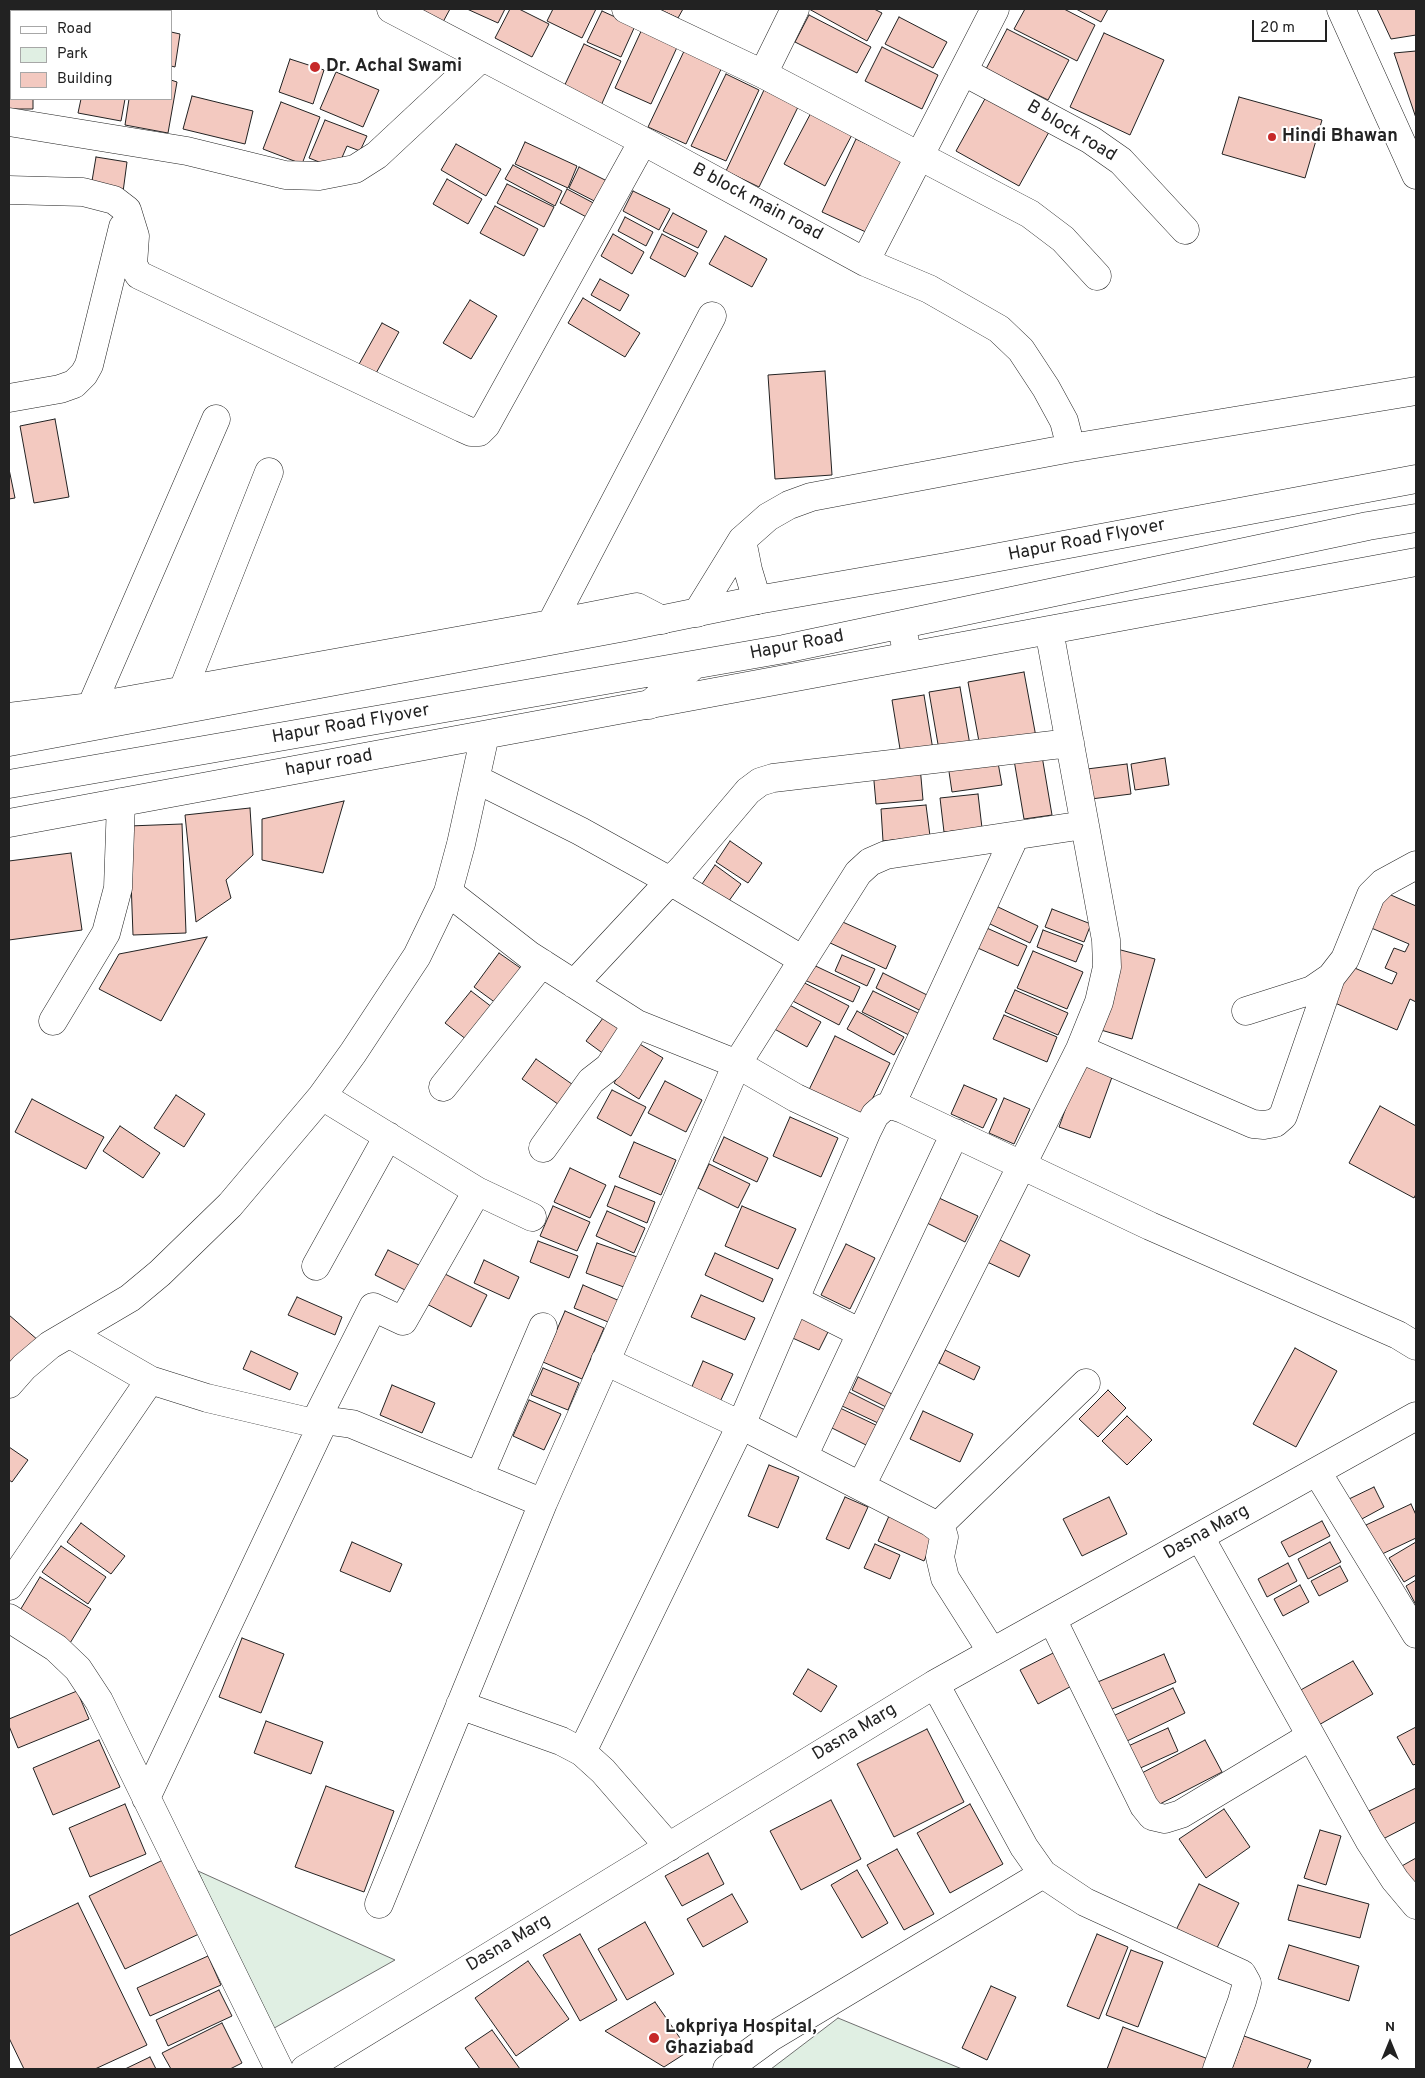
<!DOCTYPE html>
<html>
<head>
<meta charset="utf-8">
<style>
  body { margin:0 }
  #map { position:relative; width:1425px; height:2078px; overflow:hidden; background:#fff; font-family:Overpass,sans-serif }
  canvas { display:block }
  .frame { position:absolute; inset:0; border:10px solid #222; pointer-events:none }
  .legend { position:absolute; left:10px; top:10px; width:162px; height:90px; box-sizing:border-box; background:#fff; border:1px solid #a7a7a7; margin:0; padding:6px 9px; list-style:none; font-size:15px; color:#222 }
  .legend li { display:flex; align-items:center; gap:10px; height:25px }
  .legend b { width:25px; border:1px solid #a7a7a7 }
  .north { position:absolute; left:1365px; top:2018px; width:50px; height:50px; -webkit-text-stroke:4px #fff; paint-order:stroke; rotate:0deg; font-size:14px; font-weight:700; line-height:20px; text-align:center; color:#222 }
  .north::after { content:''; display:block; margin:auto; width:18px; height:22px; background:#222; clip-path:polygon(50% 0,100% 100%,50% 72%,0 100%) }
  .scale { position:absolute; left:1252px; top:20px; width:75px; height:22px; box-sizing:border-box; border:2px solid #222; border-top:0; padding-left:6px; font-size:15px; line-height:18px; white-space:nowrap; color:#222; -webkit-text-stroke:4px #fff; paint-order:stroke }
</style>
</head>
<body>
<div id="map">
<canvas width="1425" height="2078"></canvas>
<div class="frame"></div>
<ul class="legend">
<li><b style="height:6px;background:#fff"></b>Road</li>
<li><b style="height:14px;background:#e0efe3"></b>Park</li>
<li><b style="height:14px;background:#f3c9c0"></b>Building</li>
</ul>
<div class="north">N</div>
<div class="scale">20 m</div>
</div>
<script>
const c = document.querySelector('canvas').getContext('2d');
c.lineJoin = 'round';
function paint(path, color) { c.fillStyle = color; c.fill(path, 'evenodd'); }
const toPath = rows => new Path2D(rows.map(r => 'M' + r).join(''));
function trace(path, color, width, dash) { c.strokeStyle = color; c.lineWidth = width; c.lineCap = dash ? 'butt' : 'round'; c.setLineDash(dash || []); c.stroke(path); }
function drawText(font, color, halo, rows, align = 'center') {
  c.font = font + ' Overpass,sans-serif'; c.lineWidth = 4; c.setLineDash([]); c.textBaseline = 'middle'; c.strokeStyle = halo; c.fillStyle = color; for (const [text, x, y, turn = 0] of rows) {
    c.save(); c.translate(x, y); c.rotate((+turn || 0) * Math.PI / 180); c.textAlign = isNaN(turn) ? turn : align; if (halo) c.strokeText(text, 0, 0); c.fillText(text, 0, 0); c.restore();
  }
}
const green = toPath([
  [198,1871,395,1960,269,2031,198,1871],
  [838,2018,962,2069,771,2069,838,2018]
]);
paint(green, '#e0efe3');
trace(green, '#6f6f6f', 1);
const building = toPath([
  [416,9,450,9,443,22,416,9],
  [467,9,505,9,498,23,467,9],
  [510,9,519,9,549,24,532,57,495,38,510,9],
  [553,9,596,9,582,38,547,21,553,9],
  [659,9,683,9,678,18,659,9],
  [809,9,874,9,882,13,867,41,809,9],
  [1025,9,1064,9,1095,25,1077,61,1014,29,1025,9],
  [1076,9,1108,9,1101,22,1076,9],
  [1377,9,1416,9,1416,35,1391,39,1377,9],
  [602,11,635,26,621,57,587,42,602,11],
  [809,15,871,47,857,73,795,42,809,15],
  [899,17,947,42,933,68,885,44,899,17],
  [9,19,11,19,11,49,9,49,9,19],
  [643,27,679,43,651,104,615,88,643,27],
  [1007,29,1069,60,1048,100,986,69,1007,29],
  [171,32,180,34,175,67,171,66,171,32],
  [1104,33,1164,60,1130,135,1070,107,1104,33],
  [584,44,621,61,599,110,561,93,584,44],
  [686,47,723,65,686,144,648,127,686,47],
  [882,47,938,75,922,109,865,81,882,47],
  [1416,51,1416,118,1394,53,1416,51],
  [290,59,324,70,313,104,279,92,290,59],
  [336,72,379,90,363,127,320,109,336,72],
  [9,74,11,74,11,99,33,99,33,109,9,109,9,74],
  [726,74,759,90,726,161,691,146,726,74],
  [171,80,177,82,168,133,125,125,129,99,171,99,171,80],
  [764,90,798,107,759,187,726,171,764,90],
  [192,96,253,111,245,144,183,129,192,96],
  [986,97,1049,132,1019,186,956,151,986,97],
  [1239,97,1322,120,1305,178,1222,154,1239,97],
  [81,99,125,99,121,121,78,113,81,99],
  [281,102,320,117,302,164,263,149,281,102],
  [813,109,854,131,825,186,784,164,813,109],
  [325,120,367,136,360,151,347,146,337,169,309,158,325,120],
  [856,139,902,161,868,233,822,212,856,139],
  [525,142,577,166,568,188,515,164,525,142],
  [456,144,501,169,486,196,441,170,456,144],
  [96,157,127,162,123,192,91,187,96,157],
  [513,165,562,191,555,206,505,179,513,165],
  [579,167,615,185,604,206,569,188,579,167],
  [447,179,482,199,468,224,433,204,447,179],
  [507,184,554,207,544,227,497,203,507,184],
  [567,189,601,207,594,221,560,203,567,189],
  [633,191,670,209,659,230,623,211,633,191],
  [495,206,538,229,524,256,480,233,495,206],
  [673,213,707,231,698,248,663,231,673,213],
  [625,217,653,232,646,246,618,231,625,217],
  [613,234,644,252,632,274,601,256,613,234],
  [662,234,698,253,685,277,650,258,662,234],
  [725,236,767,259,752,287,709,264,725,236],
  [600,279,629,295,620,311,591,295,600,279],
  [583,298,640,333,625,357,568,323,583,298],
  [470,300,497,316,471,359,443,343,470,300],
  [382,323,399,332,375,375,358,366,382,323],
  [825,371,832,475,775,479,768,375,825,371],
  [55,419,69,497,34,503,20,426,55,419],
  [9,469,15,498,9,499,9,469],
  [1024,672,1036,737,980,747,968,682,1024,672],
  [960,687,970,745,939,750,929,692,960,687],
  [924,695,933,750,901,755,892,700,924,695],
  [1041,750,1052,815,1024,819,1013,754,1041,750],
  [997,757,1002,785,952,792,948,765,997,757],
  [1165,758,1169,785,1135,790,1131,764,1165,758],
  [1127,764,1131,794,1091,799,1087,769,1127,764],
  [920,766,923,800,876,804,873,770,920,766],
  [978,794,982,828,944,832,940,798,978,794],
  [344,801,323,873,262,860,262,819,344,801],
  [926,805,930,836,883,841,881,809,926,805],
  [250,808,253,855,226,880,231,898,196,922,185,815,250,808],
  [182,824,186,933,133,935,129,826,182,824],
  [730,841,762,863,748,883,716,862,730,841],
  [71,853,82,930,9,940,9,861,71,853],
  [715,865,741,884,726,905,700,887,715,865],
  [1384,892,1416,906,1416,1002,1410,999,1397,1030,1335,1003,1350,966,1392,984,1397,973,1385,968,1394,948,1405,952,1409,944,1369,927,1384,892],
  [996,906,1038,926,1030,943,988,923,996,906],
  [1052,909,1091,924,1084,942,1045,927,1052,909],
  [836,919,896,946,886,969,826,941,836,919],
  [980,925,1027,946,1018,966,971,945,980,925],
  [1043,930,1083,945,1076,962,1037,947,1043,930],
  [207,937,161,1021,99,989,119,954,207,937],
  [1117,949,1155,959,1132,1039,1094,1028,1117,949],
  [1033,951,1083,972,1067,1009,1017,988,1033,951],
  [499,953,529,974,504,1009,474,987,499,953],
  [842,955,875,969,867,986,835,971,842,955],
  [805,961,860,987,853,1002,798,977,805,961],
  [883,973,933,998,925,1013,876,988,883,973],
  [795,978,849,1006,839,1025,785,997,795,978],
  [1015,990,1068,1013,1058,1035,1005,1012,1015,990],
  [471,991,501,1014,475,1046,445,1023,471,991],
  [873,991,922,1015,911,1036,862,1012,873,991],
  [782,1001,821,1022,807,1047,769,1026,782,1001],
  [857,1011,904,1037,894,1055,847,1029,857,1011],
  [606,1014,628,1029,608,1057,586,1041,606,1014],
  [1004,1015,1057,1037,1047,1062,993,1039,1004,1015],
  [835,1036,890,1063,861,1122,806,1096,835,1036],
  [638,1043,663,1058,639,1099,614,1083,638,1043],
  [1085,1055,1116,1066,1090,1138,1059,1127,1085,1055],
  [536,1059,579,1089,565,1109,522,1079,536,1059],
  [665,1081,702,1100,686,1132,648,1113,665,1081],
  [964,1085,997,1099,983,1128,951,1114,964,1085],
  [612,1090,646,1107,631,1136,597,1118,612,1090],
  [176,1095,205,1114,184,1147,154,1128,176,1095],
  [1004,1098,1030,1109,1014,1144,989,1133,1004,1098],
  [32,1099,104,1137,86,1169,15,1132,32,1099],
  [1380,1106,1416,1126,1416,1194,1414,1198,1349,1163,1380,1106],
  [790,1117,838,1138,821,1177,773,1156,790,1117],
  [120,1126,160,1153,143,1178,103,1151,120,1126],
  [724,1137,768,1158,757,1182,713,1161,724,1137],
  [634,1142,676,1160,661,1195,619,1177,634,1142],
  [709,1164,750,1184,738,1208,698,1188,709,1164],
  [570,1168,606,1185,590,1218,554,1202,570,1168],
  [615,1186,655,1202,647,1223,607,1206,615,1186],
  [939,1198,978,1216,965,1242,927,1223,939,1198],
  [553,1206,590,1222,577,1251,540,1236,553,1206],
  [742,1206,796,1229,778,1269,725,1246,742,1206],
  [607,1211,645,1228,634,1253,596,1236,607,1211],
  [994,1237,1030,1255,1019,1277,983,1260,994,1237],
  [538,1241,578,1256,569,1278,530,1262,538,1241],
  [597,1243,640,1258,629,1289,586,1273,597,1243],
  [846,1244,875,1258,850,1309,821,1295,846,1244],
  [388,1250,421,1266,409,1292,375,1275,388,1250],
  [715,1253,773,1279,763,1302,705,1275,715,1253],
  [484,1260,519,1277,509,1299,474,1283,484,1260],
  [437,1270,487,1295,471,1327,421,1301,437,1270],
  [583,1285,622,1302,613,1324,574,1308,583,1285],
  [701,1295,755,1318,745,1340,691,1317,701,1295],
  [297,1297,342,1317,335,1335,288,1315,297,1297],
  [799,1308,832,1324,819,1350,786,1335,799,1308],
  [565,1311,604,1328,582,1379,543,1362,565,1311],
  [9,1315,39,1341,17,1367,9,1360,9,1315],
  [1295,1348,1337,1371,1296,1447,1253,1424,1295,1348],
  [945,1350,980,1367,974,1380,939,1363,945,1350],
  [251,1351,298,1373,290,1390,243,1369,251,1351],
  [703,1361,733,1374,719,1404,690,1391,703,1361],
  [543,1368,579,1383,568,1410,531,1395,543,1368],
  [858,1377,898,1397,892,1410,852,1390,858,1377],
  [392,1385,435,1403,422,1433,380,1415,392,1385],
  [1108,1390,1126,1408,1098,1437,1079,1419,1108,1390],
  [847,1391,885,1410,878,1423,840,1405,847,1391],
  [529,1400,561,1414,544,1450,513,1436,529,1400],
  [840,1408,880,1427,870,1447,830,1427,840,1408],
  [923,1411,973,1434,960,1462,910,1439,923,1411],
  [1127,1416,1152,1440,1127,1465,1102,1441,1127,1416],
  [9,1447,28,1460,12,1482,9,1480,9,1447],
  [769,1465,799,1477,778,1528,748,1516,769,1465],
  [1374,1487,1384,1507,1360,1520,1349,1499,1374,1487],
  [845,1497,868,1507,849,1549,826,1539,845,1497],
  [1109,1497,1127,1534,1082,1556,1063,1519,1109,1497],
  [1411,1504,1416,1515,1416,1538,1380,1555,1366,1525,1411,1504],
  [889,1516,935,1536,924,1561,878,1541,889,1516],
  [1322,1521,1330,1536,1289,1557,1281,1542,1322,1521],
  [81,1523,125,1556,111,1574,67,1542,81,1523],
  [352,1542,402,1564,390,1592,340,1571,352,1542],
  [1330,1542,1341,1562,1308,1579,1298,1559,1330,1542],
  [1416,1542,1416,1575,1404,1582,1389,1558,1416,1542],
  [875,1544,900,1555,890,1579,864,1568,875,1544],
  [61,1546,106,1577,88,1604,42,1572,61,1546],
  [1288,1563,1297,1581,1267,1597,1258,1579,1288,1563],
  [1340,1566,1348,1581,1319,1596,1311,1581,1340,1566],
  [40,1577,91,1609,67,1648,16,1617,40,1577],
  [1416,1580,1416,1605,1406,1586,1416,1580],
  [1300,1585,1309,1602,1283,1616,1274,1599,1300,1585],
  [242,1638,284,1654,261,1713,219,1697,242,1638],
  [1061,1649,1079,1682,1038,1704,1020,1670,1061,1649],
  [1164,1654,1176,1682,1105,1712,1093,1684,1164,1654],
  [1353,1661,1373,1694,1317,1726,1297,1692,1353,1661],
  [808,1669,837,1686,821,1712,793,1694,808,1669],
  [1173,1688,1185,1713,1125,1742,1113,1716,1173,1688],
  [77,1691,89,1719,18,1748,9,1726,9,1719,77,1691],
  [266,1721,323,1742,311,1774,254,1753,266,1721],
  [1416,1727,1416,1764,1413,1765,1397,1737,1416,1727],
  [1168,1728,1178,1751,1136,1770,1126,1747,1168,1728],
  [927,1729,964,1802,894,1837,857,1764,927,1729],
  [99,1740,120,1787,53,1815,33,1768,99,1740],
  [1205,1740,1222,1772,1156,1806,1140,1774,1205,1740],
  [326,1786,394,1811,364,1892,295,1867,326,1786],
  [1416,1788,1416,1822,1383,1839,1369,1811,1416,1788],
  [831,1800,861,1859,801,1890,770,1831,831,1800],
  [125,1804,146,1854,90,1877,69,1828,125,1804],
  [970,1804,1003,1864,950,1893,917,1833,970,1804],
  [1224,1809,1250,1847,1206,1878,1179,1839,1224,1809],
  [1320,1830,1341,1836,1326,1885,1304,1878,1320,1830],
  [897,1849,934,1914,904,1930,867,1865,897,1849],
  [708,1853,724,1884,682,1906,665,1876,708,1853],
  [1416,1858,1416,1896,1400,1867,1416,1858],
  [165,1859,201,1933,125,1969,89,1896,165,1859],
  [857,1870,888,1923,862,1938,831,1885,857,1870],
  [1199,1884,1239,1903,1214,1954,1174,1934,1199,1884],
  [1298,1885,1369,1904,1360,1938,1288,1920,1298,1885],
  [732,1894,748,1922,703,1947,687,1919,732,1894],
  [78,1903,147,2045,95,2069,24,2069,9,2038,9,1936,78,1903],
  [645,1922,674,1974,627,2000,598,1949,645,1922],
  [580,1934,617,2000,580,2021,543,1955,580,1934],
  [1097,1934,1128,1947,1099,2019,1067,2006,1097,1934],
  [1289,1945,1359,1966,1349,2001,1278,1979,1289,1945],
  [1131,1950,1163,1962,1138,2027,1106,2015,1131,1950],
  [208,1956,221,1985,150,2016,137,1988,208,1956],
  [528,1961,569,2019,516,2056,475,1998,528,1961],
  [991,1986,1016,1997,987,2060,962,2048,991,1986],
  [219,1990,232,2016,168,2046,156,2020,219,1990],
  [655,2002,689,2051,664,2067,605,2031,655,2002],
  [222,2023,242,2063,230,2069,171,2069,162,2053,222,2023],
  [1123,2027,1211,2060,1207,2069,1107,2069,1123,2027],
  [492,2030,520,2069,480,2069,465,2048,492,2030],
  [1244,2036,1311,2060,1307,2069,1232,2069,1244,2036],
  [150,2057,156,2069,125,2069,150,2057]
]);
paint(building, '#f3c9c0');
trace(building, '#222', 1);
const minor = toPath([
  [391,9,643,141,865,262,929,289,999,329,1021,350,1046,388,1064,421,1071,448],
  [626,9,763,74,1030,214,1063,239,1097,276],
  [1341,9,1416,175],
  [964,72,1091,140,1121,161,1185,230],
  [763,74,795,9],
  [9,122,187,151,285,175,319,176,355,169,377,155,482,57],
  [9,190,83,192,114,200,127,210,135,236,133,265,139,275,462,428,471,432,479,432,486,425,643,141],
  [865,262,995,9],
  [9,398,60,389,74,384,84,374,89,365,123,227],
  [742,540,748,570,757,600],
  [697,613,742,540,768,517,789,505,811,497,1071,448,1416,391],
  [551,624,712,316],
  [183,690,269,472],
  [91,707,216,419],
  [9,717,91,707,551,624,637,607,662,620],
  [476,779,580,831,670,881,682,869,748,791,760,782,773,778,1070,743],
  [9,823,1416,562],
  [448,892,529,955,637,1024,737,1064,796,1098,867,1131,875,1115,883,1108,891,1105,903,1109,1150,1226,1398,1335,1416,1346],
  [574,984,670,881,803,960],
  [1246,1011,1312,990,1331,977,1345,959,1371,895,1383,883,1416,865],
  [53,1021,106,933,118,888,121,802],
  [1080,1049,1253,1124,1264,1125,1275,1123,1283,1116,1331,977],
  [443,1087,542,963],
  [891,1105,1015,836],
  [543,1148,591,1081,609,1067,637,1024],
  [477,1191,532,1217],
  [316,1266,388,1136],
  [795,1300,861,1333],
  [70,1334,150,1380,207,1398,322,1425],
  [605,1361,741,1425,930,1522,942,1531,944,1537,940,1557,945,1578,992,1652],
  [9,1384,24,1367,50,1345,130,1298,160,1273,230,1205,322,1096,353,1053,417,956,448,892,461,844,485,735],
  [314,1424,373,1307,403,1321,477,1191,322,1096],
  [803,1457,955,1133],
  [1317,1472,1416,1634],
  [479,1477,543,1327],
  [861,1486,1080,1049,1099,1002,1107,967,1106,940,1049,630],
  [937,1527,1086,1383],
  [1200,1537,1369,1840,1395,1880,1416,1905],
  [9,1586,150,1380],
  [9,1618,56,1648,78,1669,99,1701,279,2069],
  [1052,1619,1144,1806,1152,1816,1165,1819,1181,1814,1311,1736],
  [935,1684,1024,1847,1043,1874,1085,1902,1242,1974,1247,1983,1242,2001,1217,2069],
  [460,1705,561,1741,582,1752,603,1771,669,1847],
  [582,1752,741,1425,867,1131],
  [146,1798,322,1425,330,1421,352,1424,543,1503],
  [379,1904,543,1503,737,1064,858,873,870,862,886,855,1084,825],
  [305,2069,935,1684,1416,1416],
  [727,2069,771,2037,1043,1874]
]);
const major = toPath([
  [901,625,908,655],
  [649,705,694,665],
  [9,742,625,627,757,600,946,567,1416,479],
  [9,784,784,649,1368,526,1416,518]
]);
trace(minor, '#222', 29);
trace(major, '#222', 29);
trace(minor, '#fff', 28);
trace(major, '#fff', 28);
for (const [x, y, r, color] of [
  [315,67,6,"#c62828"],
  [1272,137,5,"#c62828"],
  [654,2038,6,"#c62828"]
]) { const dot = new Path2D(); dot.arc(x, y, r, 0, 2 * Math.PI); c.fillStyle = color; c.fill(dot); trace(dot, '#fff', 2); }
drawText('bold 18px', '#222', '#fff', [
  ["Dr. Achal Swami",326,67],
  ["Hindi Bhawan",1282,137],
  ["Lokpriya Hospital,",665,2028],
  ["Ghaziabad",665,2049]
], 'left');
drawText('18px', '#222', '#fff', [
  ["B block road",1071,132,31],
  ["B block main road",757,203,28],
  ["Hapur Road Flyover",1087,541,-11],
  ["Hapur Road",797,646,-11],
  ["Hapur Road Flyover",351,725,-10],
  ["hapur road",329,764,-10],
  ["Dasna Marg",1207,1533,-29],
  ["Dasna Marg",855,1733,-31],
  ["Dasna Marg",509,1944,-31]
]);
</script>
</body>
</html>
